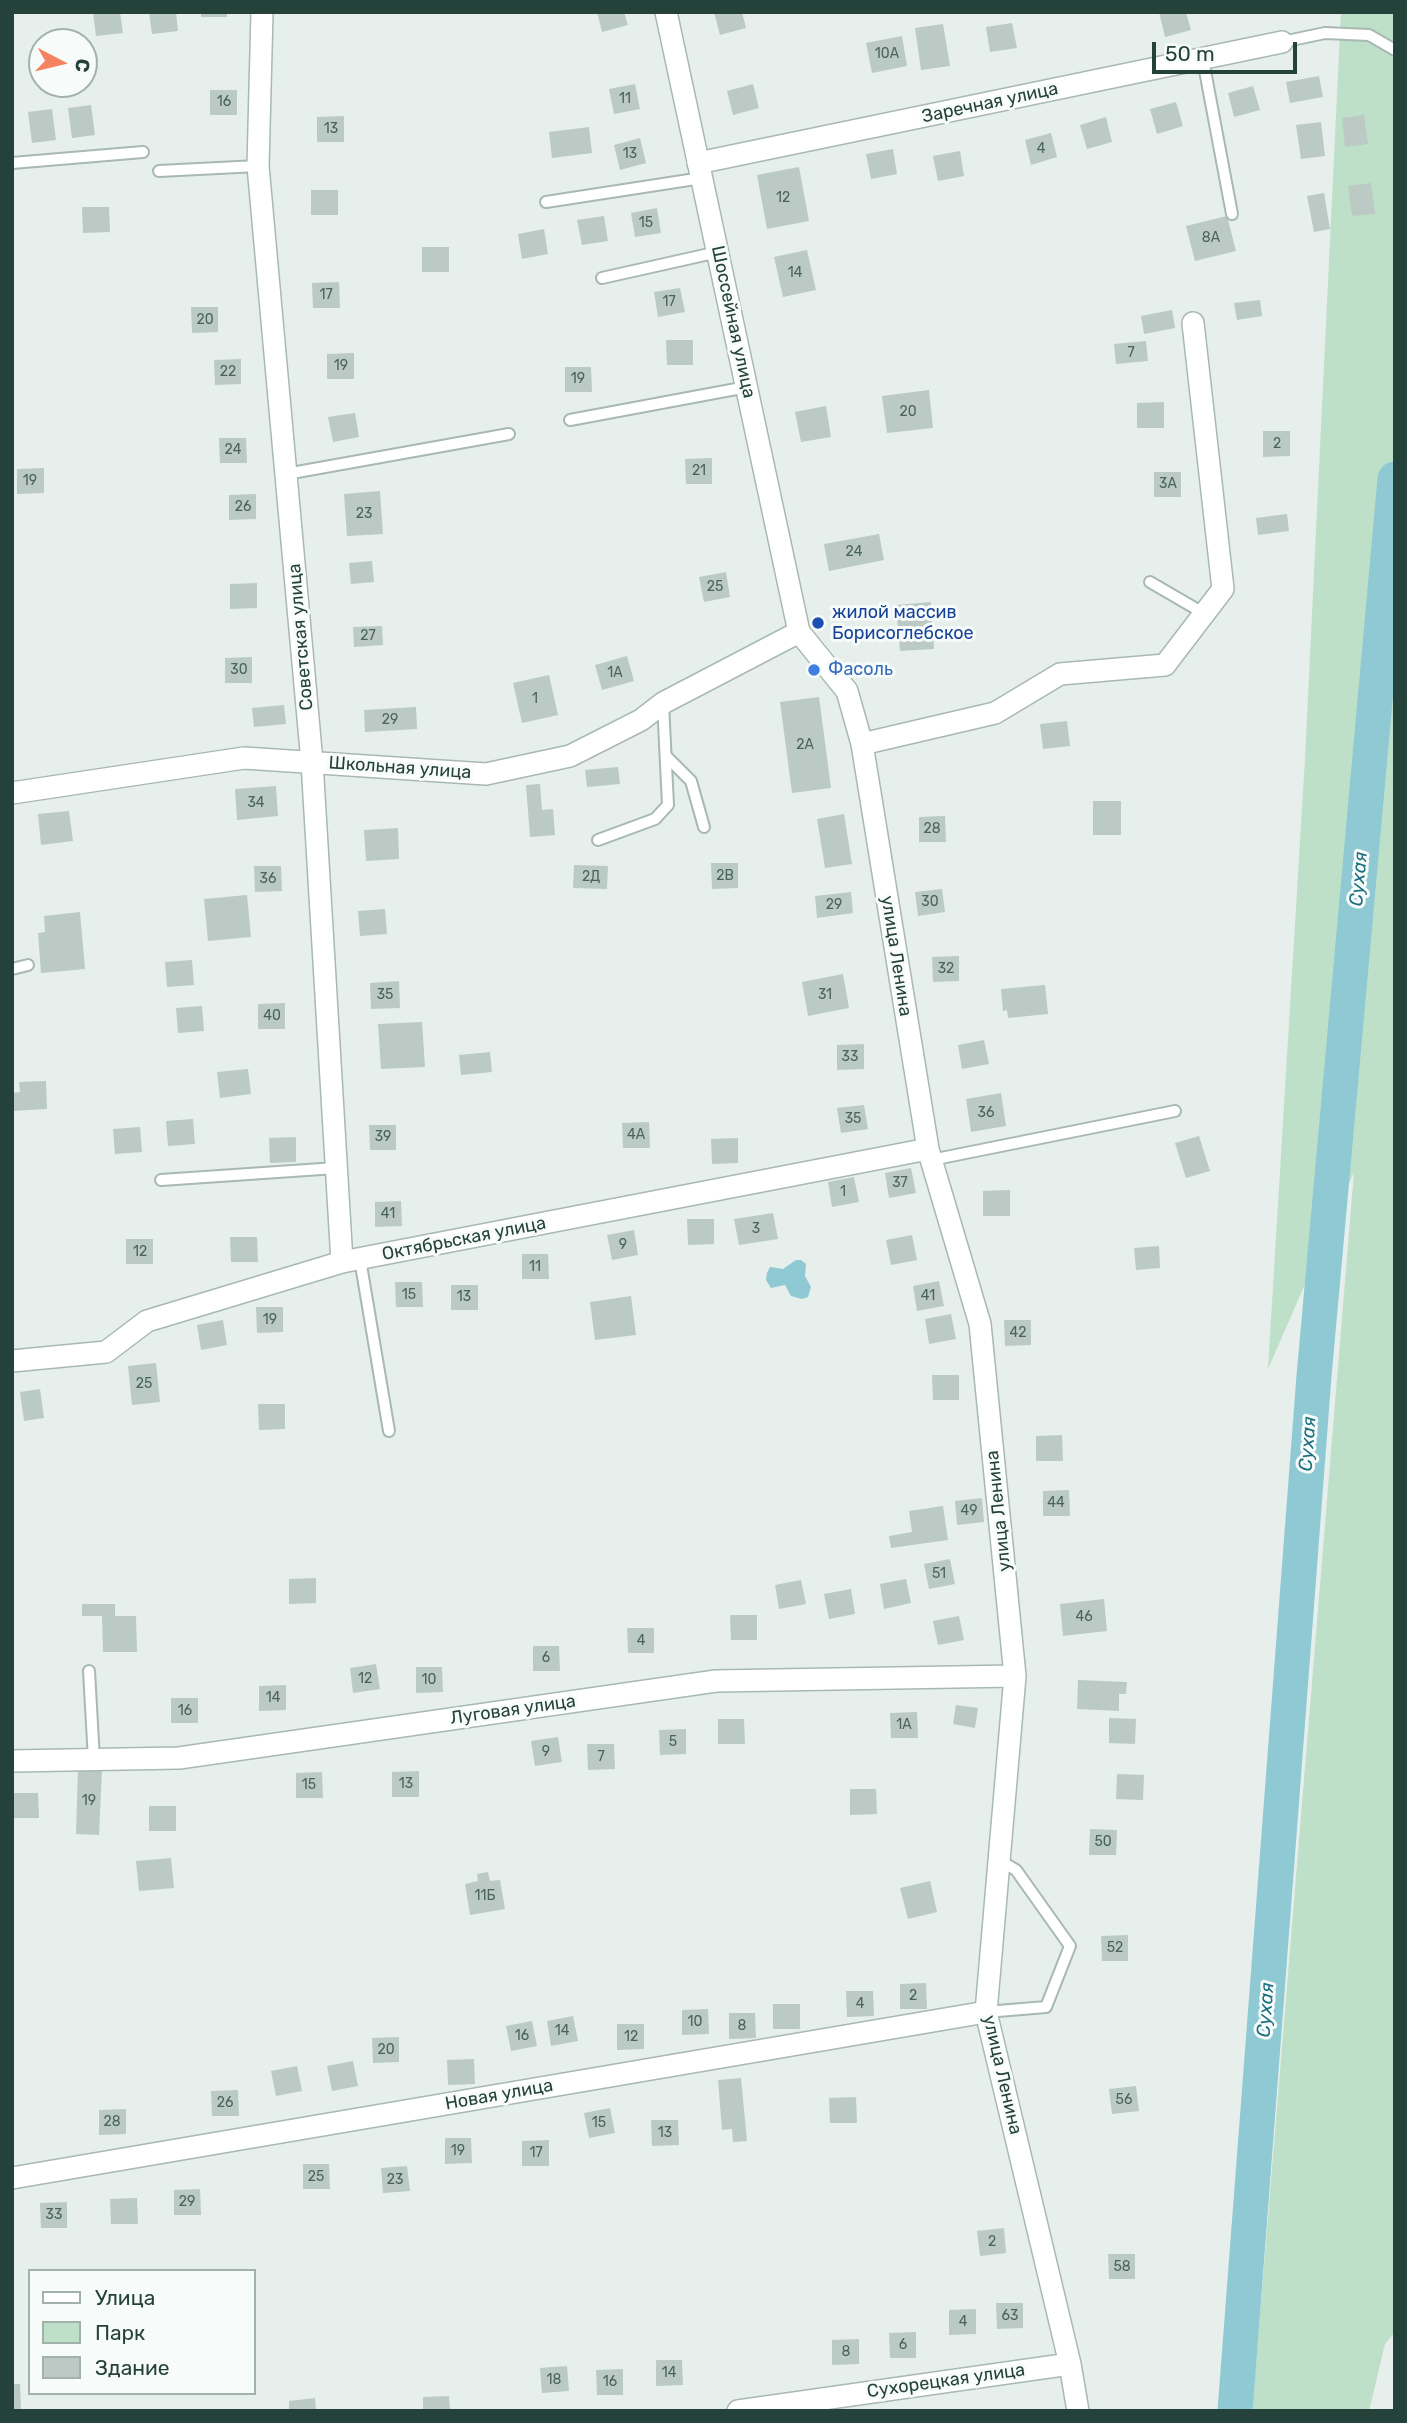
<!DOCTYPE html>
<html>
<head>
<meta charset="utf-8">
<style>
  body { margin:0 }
  #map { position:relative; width:1407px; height:2423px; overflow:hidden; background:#e6efeb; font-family:Rubik,sans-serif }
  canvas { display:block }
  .frame { position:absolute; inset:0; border:14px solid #24423a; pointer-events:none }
  .legend { position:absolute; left:28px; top:2269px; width:228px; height:126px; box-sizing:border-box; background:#f7fbf9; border:2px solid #a3b1ad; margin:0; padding:9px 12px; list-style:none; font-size:21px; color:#24423a }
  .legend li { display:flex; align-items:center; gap:14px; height:35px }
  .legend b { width:35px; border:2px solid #a3b1ad }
  .north { position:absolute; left:28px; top:28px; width:70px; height:70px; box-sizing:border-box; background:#f7fbf9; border:2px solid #a3b1ad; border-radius:50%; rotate:97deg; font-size:19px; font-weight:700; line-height:28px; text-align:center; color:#24423a }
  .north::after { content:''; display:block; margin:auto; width:24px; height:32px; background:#f4845f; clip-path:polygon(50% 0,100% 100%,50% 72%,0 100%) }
  .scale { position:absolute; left:1152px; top:42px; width:145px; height:32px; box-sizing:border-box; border:4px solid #24423a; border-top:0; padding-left:9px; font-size:21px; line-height:24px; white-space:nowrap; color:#24423a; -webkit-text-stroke:5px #f7fbf9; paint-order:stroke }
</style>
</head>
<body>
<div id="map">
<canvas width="1407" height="2423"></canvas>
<div class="frame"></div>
<ul class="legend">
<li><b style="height:9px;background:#fff"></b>Улица</li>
<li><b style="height:19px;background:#bfe0c8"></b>Парк</li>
<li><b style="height:19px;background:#bbcac4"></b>Здание</li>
</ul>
<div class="north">С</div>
<div class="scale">50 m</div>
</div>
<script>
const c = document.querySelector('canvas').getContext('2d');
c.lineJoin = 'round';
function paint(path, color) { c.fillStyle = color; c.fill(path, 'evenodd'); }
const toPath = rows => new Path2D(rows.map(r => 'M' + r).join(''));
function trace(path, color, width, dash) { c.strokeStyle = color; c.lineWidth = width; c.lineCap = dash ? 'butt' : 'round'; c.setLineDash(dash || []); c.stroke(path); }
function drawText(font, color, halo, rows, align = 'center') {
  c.font = font + ' Rubik,sans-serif'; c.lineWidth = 6; c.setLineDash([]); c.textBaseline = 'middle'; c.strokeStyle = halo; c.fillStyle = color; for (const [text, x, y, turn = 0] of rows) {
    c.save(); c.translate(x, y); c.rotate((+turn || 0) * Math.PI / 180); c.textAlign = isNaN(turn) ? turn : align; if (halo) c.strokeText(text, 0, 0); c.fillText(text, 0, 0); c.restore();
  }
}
paint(toPath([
  [1341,12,1395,12,1395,2332,1385,2344,1369,2411,1252,2411,1354,1172,1268,1369,1305,759]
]), '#bfe0c8');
paint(toPath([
  [796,1260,801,1260,806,1264,805,1276,811,1287,808,1297,802,1299,791,1296,785,1285,771,1288,766,1280,767,1273,770,1267,783,1269]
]), '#8ec9d4');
trace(toPath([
  [1235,2411,1314,1376,1395,479]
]), '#8ec9d4', 35);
paint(toPath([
  [93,12,120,12,123,33,96,36],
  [149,12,176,12,178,31,152,34],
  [201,12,227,12,227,17,201,17],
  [597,12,624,12,628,25,602,32],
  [714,12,742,12,746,28,720,35],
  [1159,12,1186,12,1191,30,1165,37],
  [1012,23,1017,48,990,52,986,27],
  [943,24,950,66,921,70,915,28],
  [902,36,907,66,872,73,866,43],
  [1319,76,1323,97,1290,103,1286,82],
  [635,84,640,109,614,114,609,89],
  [753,84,759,108,733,115,727,91],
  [1253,86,1260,110,1234,117,1228,93],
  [210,90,237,90,237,115,210,115],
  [1176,102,1183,126,1157,134,1150,109],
  [91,105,95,135,72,138,68,108],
  [52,109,56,140,32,143,28,112],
  [1364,115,1368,144,1345,147,1342,118],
  [344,116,344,142,317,142,317,117],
  [1106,117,1112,142,1087,149,1080,125],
  [1321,122,1325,156,1301,159,1296,125],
  [589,127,592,153,552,158,549,132],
  [1051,133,1057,157,1031,165,1025,140],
  [640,138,646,163,620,170,614,145],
  [893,149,897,174,871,179,866,154],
  [960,151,964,176,938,181,933,156],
  [799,167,809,221,767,229,757,175],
  [1371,183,1375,214,1352,216,1348,186],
  [311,190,338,190,338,215,311,215],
  [1324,193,1330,229,1314,232,1307,196],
  [82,207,109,207,110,232,83,233],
  [657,208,661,233,635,237,631,213],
  [604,216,608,241,582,245,577,220],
  [1227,216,1236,251,1195,261,1186,226],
  [544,229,548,254,522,259,518,234],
  [422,247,449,247,449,272,422,272],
  [807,250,816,290,783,297,774,257],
  [339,282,340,308,313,308,312,283],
  [680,288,685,312,658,317,654,292],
  [1260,300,1262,316,1237,320,1234,303],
  [191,307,218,307,218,332,192,333],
  [1172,310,1175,328,1144,334,1141,316],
  [666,340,693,340,693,365,667,365],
  [1146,341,1148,361,1116,364,1114,344],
  [354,353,354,379,327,379,327,354],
  [241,359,241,384,215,385,214,360],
  [565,367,591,367,592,392,565,392],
  [929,390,933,428,887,433,882,396],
  [1164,402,1164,428,1137,428,1137,403],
  [826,406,831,437,801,442,795,412],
  [355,413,359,437,333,442,328,417],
  [1263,431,1290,431,1290,456,1263,457],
  [219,438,246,438,247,463,220,463],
  [712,458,712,484,686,484,685,459],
  [44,468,44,493,17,494,17,469],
  [1154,472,1181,472,1181,497,1154,497],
  [380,491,383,534,347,536,344,494],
  [256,494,256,519,229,520,229,495],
  [1287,514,1289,531,1258,535,1256,518],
  [879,534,884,560,829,571,824,544],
  [372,561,374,582,351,584,349,563],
  [726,572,730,597,704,602,699,577],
  [257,583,257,608,230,609,230,584],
  [931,602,934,649,900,651,896,605],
  [382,626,383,645,354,647,353,627],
  [627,656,634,681,602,690,595,665],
  [252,657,252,683,225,683,225,658],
  [549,675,558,715,522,723,513,683],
  [819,697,831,788,792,793,780,702],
  [284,705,286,724,254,727,252,708],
  [416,707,417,729,365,732,364,710],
  [1067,721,1070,746,1043,749,1040,724],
  [618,767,620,784,587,787,585,770],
  [540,784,542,810,553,809,555,835,530,837,526,785],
  [276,786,278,816,237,820,235,789],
  [1093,801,1121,801,1121,835,1093,835],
  [69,811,73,841,41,845,38,814],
  [844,814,852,864,825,868,817,819],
  [945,816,946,842,919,842,919,817],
  [398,828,399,859,366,861,364,830],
  [711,863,738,863,738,888,712,889],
  [574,865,608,866,607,889,573,888],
  [254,866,281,866,282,891,255,892],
  [942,889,945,912,918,916,915,892],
  [851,892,853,913,817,918,815,896],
  [247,895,251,937,208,941,204,899],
  [385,909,387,934,360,936,358,911],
  [80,912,85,969,41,973,38,933,45,932,44,916],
  [959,956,959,981,933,982,932,957],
  [192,960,194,985,167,987,165,962],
  [843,974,849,1008,808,1016,802,982],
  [399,981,400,1008,371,1009,370,983],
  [1045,985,1048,1014,1008,1018,1007,1010,1003,1011,1001,989],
  [285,1003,285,1029,258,1029,258,1004],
  [202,1006,204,1031,178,1033,176,1008],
  [422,1022,425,1067,381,1069,378,1024],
  [984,1040,989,1064,962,1069,958,1045],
  [864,1044,864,1069,837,1070,837,1045],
  [490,1052,492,1072,461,1075,459,1055],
  [248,1069,251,1094,220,1098,217,1072],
  [46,1081,47,1109,12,1111,12,1093,20,1092,19,1082],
  [1001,1093,1006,1126,971,1132,966,1099],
  [864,1105,868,1129,841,1133,837,1108],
  [193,1119,195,1144,168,1146,166,1121],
  [649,1122,650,1148,623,1148,622,1123],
  [369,1125,396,1125,396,1150,370,1150],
  [140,1127,142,1152,115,1154,113,1129],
  [1199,1136,1210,1171,1186,1178,1175,1143],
  [296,1137,296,1162,270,1163,269,1138],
  [738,1138,738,1163,712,1164,711,1139],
  [911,1168,916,1193,889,1198,885,1173],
  [854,1177,859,1202,832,1207,828,1182],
  [1010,1190,1010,1216,983,1216,983,1191],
  [401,1201,402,1226,375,1227,375,1202],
  [773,1213,778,1239,739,1245,734,1219],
  [687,1219,714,1219,714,1244,688,1245],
  [634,1230,638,1255,612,1260,607,1235],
  [912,1235,917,1260,891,1265,886,1240],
  [230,1237,257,1237,258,1262,231,1262],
  [126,1239,153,1239,153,1264,126,1264],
  [1159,1246,1160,1268,1136,1270,1134,1248],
  [522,1254,548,1254,549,1279,522,1279],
  [939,1281,944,1306,917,1311,913,1286],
  [395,1282,422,1282,423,1307,396,1307],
  [451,1285,478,1285,478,1310,451,1310],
  [631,1296,636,1335,595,1340,590,1302],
  [256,1307,283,1307,283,1332,257,1333],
  [951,1314,956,1339,929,1344,925,1319],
  [223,1320,227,1345,201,1350,197,1325],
  [1004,1320,1031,1320,1031,1345,1005,1346],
  [156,1363,160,1402,132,1405,128,1366],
  [932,1375,959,1375,959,1400,933,1400],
  [40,1389,44,1418,24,1421,20,1392],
  [258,1404,285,1404,285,1429,259,1430],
  [1062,1435,1063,1461,1036,1461,1036,1436],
  [1069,1490,1070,1516,1043,1516,1043,1491],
  [982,1498,984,1522,957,1525,955,1501],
  [943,1506,948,1540,891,1548,889,1536,912,1532,909,1511],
  [950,1559,955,1584,929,1589,924,1564],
  [316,1578,316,1603,289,1604,289,1579],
  [906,1579,911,1603,884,1609,880,1584],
  [801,1580,806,1604,779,1609,775,1585],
  [851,1589,855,1614,829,1619,824,1594],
  [1104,1599,1107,1631,1063,1636,1060,1604],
  [82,1604,115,1604,115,1616,136,1616,137,1652,103,1652,102,1616,82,1616],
  [730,1615,757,1615,757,1640,731,1640],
  [959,1616,964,1640,938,1645,933,1621],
  [627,1628,654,1628,654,1653,628,1653],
  [533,1646,559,1646,560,1671,533,1671],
  [376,1664,380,1689,353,1693,350,1668],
  [416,1667,442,1667,443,1692,416,1693],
  [1078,1680,1127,1682,1126,1694,1119,1694,1119,1711,1077,1709],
  [286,1685,286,1710,259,1711,259,1686],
  [171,1698,198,1698,198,1723,171,1723],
  [956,1705,978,1708,975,1728,953,1724],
  [917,1712,918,1738,891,1738,890,1713],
  [1109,1718,1136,1719,1135,1744,1109,1743],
  [718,1719,744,1719,745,1744,718,1744],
  [686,1729,686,1754,660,1755,659,1730],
  [558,1737,562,1762,535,1766,531,1741],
  [587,1744,614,1744,615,1769,588,1770],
  [78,1767,102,1768,99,1835,76,1834],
  [419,1771,419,1797,392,1797,392,1772],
  [322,1772,323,1798,296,1798,296,1773],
  [1117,1774,1144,1775,1143,1800,1116,1799],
  [850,1789,876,1789,877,1814,850,1815],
  [12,1793,38,1793,39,1818,12,1818],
  [149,1806,176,1806,176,1831,149,1831],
  [1090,1829,1117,1830,1116,1855,1089,1855],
  [171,1858,174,1888,139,1891,136,1861],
  [488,1872,490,1881,500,1880,505,1909,470,1915,465,1884,478,1881,477,1874],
  [930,1881,937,1912,908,1919,900,1888],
  [1128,1935,1128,1961,1102,1961,1101,1936],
  [926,1983,927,2009,900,2009,900,1984],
  [846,1991,873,1991,874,2016,847,2017],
  [773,2004,800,2004,800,2029,773,2029],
  [708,2009,709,2034,682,2035,682,2010],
  [729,2013,755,2013,756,2038,729,2039],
  [573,2016,578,2041,551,2046,547,2021],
  [532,2021,537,2046,511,2051,506,2026],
  [617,2024,644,2024,644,2049,617,2050],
  [399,2037,399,2062,373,2063,372,2038],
  [474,2059,475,2084,448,2085,447,2060],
  [353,2061,358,2086,332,2091,327,2066],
  [297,2066,302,2091,276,2096,271,2071],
  [741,2078,747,2141,733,2142,732,2129,722,2130,718,2080],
  [1136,2086,1139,2111,1112,2114,1109,2089],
  [238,2090,239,2116,212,2116,211,2091],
  [856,2097,857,2123,830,2123,829,2098],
  [610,2108,615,2133,589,2138,584,2113],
  [126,2109,126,2134,99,2135,99,2110],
  [651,2120,678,2120,679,2145,652,2146],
  [445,2138,471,2138,472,2163,445,2164],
  [549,2140,549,2166,522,2166,522,2141],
  [303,2164,329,2164,330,2189,303,2189],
  [407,2166,410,2191,383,2193,381,2168],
  [200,2189,201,2215,174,2215,174,2190],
  [137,2198,138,2224,111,2224,110,2199],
  [67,2202,67,2228,41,2228,40,2203],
  [1004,2228,1006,2253,980,2256,977,2231],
  [1108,2254,1135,2254,1135,2279,1109,2279],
  [996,2303,1023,2303,1023,2328,997,2329],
  [976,2309,976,2334,949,2335,949,2310],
  [916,2332,916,2358,890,2358,889,2333],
  [859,2339,859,2364,832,2365,832,2340],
  [656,2360,682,2360,683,2385,656,2386],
  [567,2366,569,2391,542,2393,540,2368],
  [623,2369,623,2395,597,2395,596,2370],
  [12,2384,20,2384,21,2411,12,2411],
  [449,2396,450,2411,423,2411,423,2397],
  [315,2398,316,2411,289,2411,289,2401]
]), '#bbcac4');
const service = toPath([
  [1282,42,1325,33,1369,35,1395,50],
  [1203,60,1232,214],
  [12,163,143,152],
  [159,171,258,166],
  [546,202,702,178],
  [602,278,718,252],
  [570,420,747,387],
  [286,474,509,434],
  [1150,582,1205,614],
  [666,756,691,781,704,827],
  [598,840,655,819,668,805,663,703],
  [12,969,28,965],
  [931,1160,1175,1111],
  [161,1180,336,1168],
  [360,1259,389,1431],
  [89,1671,94,1760],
  [986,2012,1046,2007,1070,1946,1016,1870,999,1860]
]);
const minor = toPath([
  [262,12,258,166,312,762,342,1262],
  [698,163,1282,42],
  [862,744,995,713,1060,674,1165,665,1223,589,1193,323],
  [12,793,244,758,486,774,570,756,641,720,663,703,799,632,847,691,862,744,928,1149,980,1324,1015,1676,986,2012,1070,2364,1078,2411],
  [12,1361,106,1352,147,1321,342,1262,928,1149],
  [12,1761,179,1758,716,1681,1015,1676],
  [12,2178,986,2012],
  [738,2411,1070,2364]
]);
const tertiary = toPath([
  [666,12,799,632]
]);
trace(service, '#a8b8b2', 14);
trace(minor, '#a8b8b2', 24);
trace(tertiary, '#a8b8b2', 24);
trace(service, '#fff', 10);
trace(minor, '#fff', 21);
trace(tertiary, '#fff', 21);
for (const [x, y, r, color] of [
  [818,623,7,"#1a4fb4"],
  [814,670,7,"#3f7fe0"]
]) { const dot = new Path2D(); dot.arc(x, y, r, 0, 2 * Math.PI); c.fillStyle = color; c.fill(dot); trace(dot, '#f7fbf9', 2.5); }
drawText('14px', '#4a645c', null, [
  ["10А",887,54],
  ["11",625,99],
  ["16",224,102],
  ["13",331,129],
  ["4",1041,149],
  ["13",630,154],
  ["12",783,198],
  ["15",646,223],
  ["8А",1211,238],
  ["14",795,273],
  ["17",326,295],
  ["17",669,302],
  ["20",205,320],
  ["7",1131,353],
  ["19",341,366],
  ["22",228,372],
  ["19",578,379],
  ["20",908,412],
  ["2",1277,444],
  ["24",233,450],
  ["21",699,471],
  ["19",30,481],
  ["3А",1168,484],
  ["26",243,507],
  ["23",364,514],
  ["24",854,552],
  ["25",715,587],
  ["27",368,636],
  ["30",239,670],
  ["1А",615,673],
  ["1",535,699],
  ["29",390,720],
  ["2А",805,745],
  ["34",256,803],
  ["28",932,829],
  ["2В",725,876],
  ["2Д",591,877],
  ["36",268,879],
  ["30",930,902],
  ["29",834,905],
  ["32",946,969],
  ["35",385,995],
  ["31",825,995],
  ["40",272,1016],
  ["33",850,1057],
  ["36",986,1113],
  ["35",853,1119],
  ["4А",636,1135],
  ["39",383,1137],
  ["37",900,1183],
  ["1",843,1192],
  ["41",388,1214],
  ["3",756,1229],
  ["9",623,1245],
  ["12",140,1252],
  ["11",535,1267],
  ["15",409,1295],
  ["41",928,1296],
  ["13",464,1297],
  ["19",270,1320],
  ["42",1018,1333],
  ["25",144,1384],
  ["44",1056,1503],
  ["49",969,1511],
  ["51",939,1574],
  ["46",1084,1617],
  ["4",641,1641],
  ["6",546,1658],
  ["12",365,1679],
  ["10",429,1680],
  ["14",273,1698],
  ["16",185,1711],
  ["1А",904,1725],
  ["5",673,1742],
  ["9",546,1752],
  ["7",601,1757],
  ["13",406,1784],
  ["15",309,1785],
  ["19",89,1801],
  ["50",1103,1842],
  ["11Б",485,1896],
  ["52",1115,1948],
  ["2",913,1996],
  ["4",860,2004],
  ["10",695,2022],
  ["8",742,2026],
  ["14",562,2031],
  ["16",522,2036],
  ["12",631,2037],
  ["20",386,2050],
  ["56",1124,2100],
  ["26",225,2103],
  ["28",112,2122],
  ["15",599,2123],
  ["13",665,2133],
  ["19",458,2151],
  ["17",536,2153],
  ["25",316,2177],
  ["23",395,2180],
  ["29",187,2202],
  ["33",54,2215],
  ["2",992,2242],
  ["58",1122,2267],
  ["63",1010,2316],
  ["4",963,2322],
  ["6",903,2345],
  ["8",846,2352],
  ["14",669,2373],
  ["18",554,2380],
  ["16",610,2382]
]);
drawText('18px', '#24423a', '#f7fbf9', [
  ["Заречная улица",990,103,-12],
  ["Шоссейная улица",733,322,78],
  ["Советская улица",301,637,-95],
  ["Школьная улица",400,768,4],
  ["улица Ленина",896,956,81],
  ["Октябрьская улица",464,1239,-11],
  ["улица Ленина",999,1511,-96],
  ["Луговая улица",513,1710,-8],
  ["улица Ленина",1002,2075,77],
  ["Новая улица",499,2095,-10],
  ["Сухорецкая улица",946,2381,-8]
]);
drawText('18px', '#164399', '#f7fbf9', [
  ["жилой массив",832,613],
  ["Борисоглебское",832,634]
], 'left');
drawText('18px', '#366cbe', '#f7fbf9', [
  ["Фасоль",828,670]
], 'left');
drawText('italic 19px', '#1c6f80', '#f7fbf9', [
  ["Сухая",1359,879,-85],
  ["Сухая",1308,1444,-86],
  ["Сухая",1266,2010,-86]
]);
</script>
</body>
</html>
